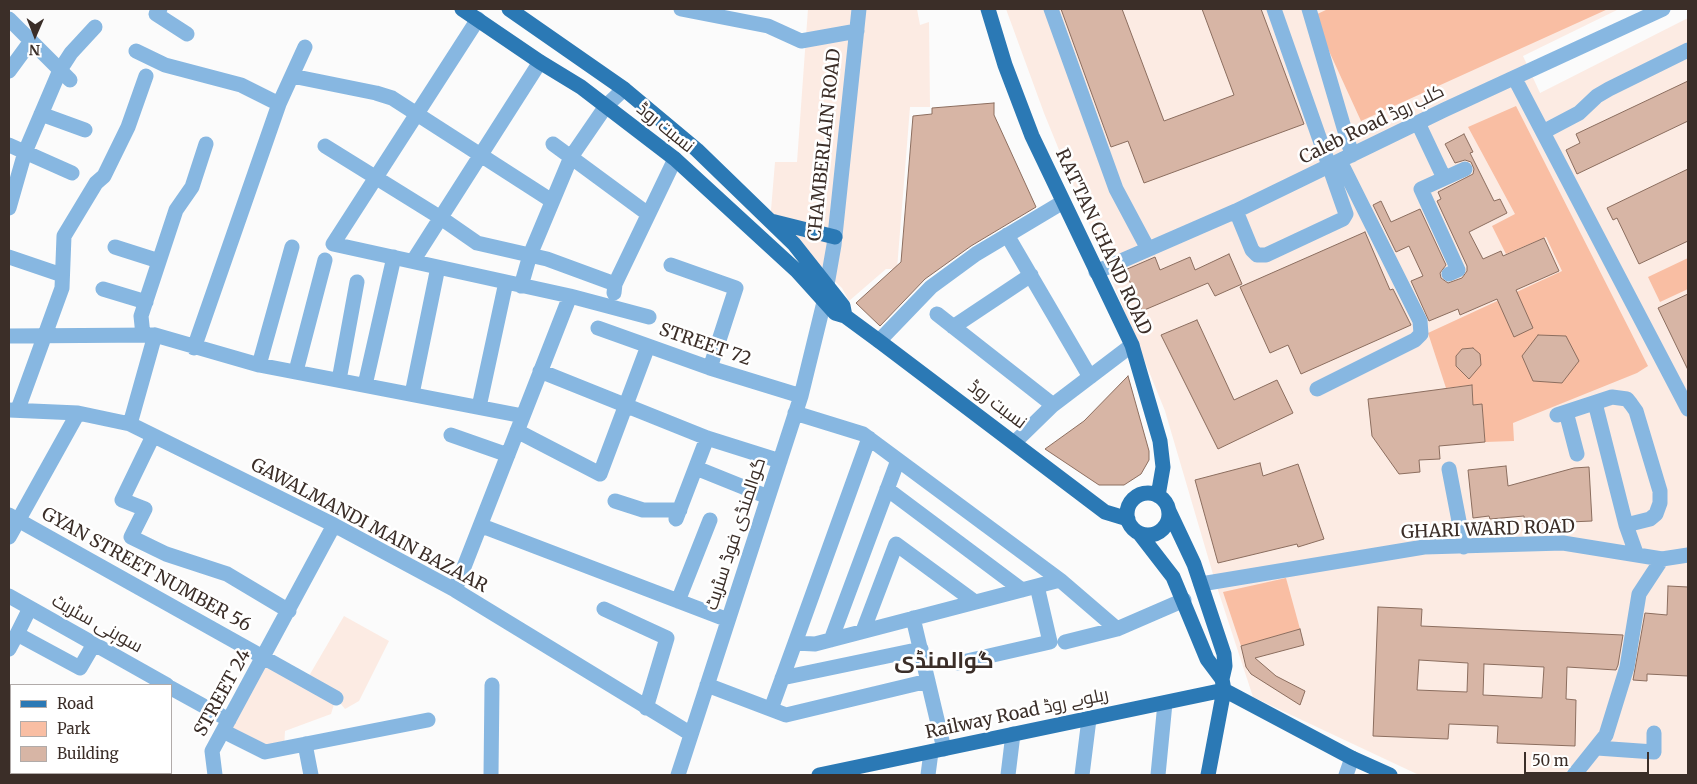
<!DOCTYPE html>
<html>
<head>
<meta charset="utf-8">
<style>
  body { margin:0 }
  #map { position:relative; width:1697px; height:784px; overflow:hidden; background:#fbfbfb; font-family:Merriweather,serif }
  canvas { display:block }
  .frame { position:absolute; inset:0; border:10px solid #3b2e28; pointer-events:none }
  .legend { position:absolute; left:10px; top:684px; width:162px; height:90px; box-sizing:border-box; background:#fff; border:1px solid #b1aba9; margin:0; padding:6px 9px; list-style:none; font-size:15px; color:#3b2e28 }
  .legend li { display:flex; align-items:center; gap:10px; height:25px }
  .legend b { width:25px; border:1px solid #b1aba9 }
  .north { position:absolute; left:10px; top:10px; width:50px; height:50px; -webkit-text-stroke:4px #fff; paint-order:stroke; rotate:181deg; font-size:14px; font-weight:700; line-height:20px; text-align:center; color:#3b2e28 }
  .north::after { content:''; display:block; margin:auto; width:18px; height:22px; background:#3b2e28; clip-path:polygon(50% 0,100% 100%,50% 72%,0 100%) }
  .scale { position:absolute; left:1524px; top:752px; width:125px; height:22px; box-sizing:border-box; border:2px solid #3b2e28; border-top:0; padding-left:6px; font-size:15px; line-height:18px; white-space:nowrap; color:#3b2e28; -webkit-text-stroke:4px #fff; paint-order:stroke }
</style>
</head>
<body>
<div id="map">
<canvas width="1697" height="784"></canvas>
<div class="frame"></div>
<ul class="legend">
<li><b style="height:6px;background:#2b79b5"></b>Road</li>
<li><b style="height:14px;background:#f9bea3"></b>Park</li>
<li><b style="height:14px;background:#d7b5a5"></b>Building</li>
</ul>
<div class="north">N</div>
<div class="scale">50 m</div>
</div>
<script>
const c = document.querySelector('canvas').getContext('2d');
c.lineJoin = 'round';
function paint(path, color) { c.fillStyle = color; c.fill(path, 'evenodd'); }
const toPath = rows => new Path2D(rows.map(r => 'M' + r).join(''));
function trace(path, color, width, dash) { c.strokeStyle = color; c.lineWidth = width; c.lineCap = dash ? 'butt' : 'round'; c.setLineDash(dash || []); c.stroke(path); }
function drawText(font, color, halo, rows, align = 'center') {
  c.font = font + ' Merriweather,Cairo,serif'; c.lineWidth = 5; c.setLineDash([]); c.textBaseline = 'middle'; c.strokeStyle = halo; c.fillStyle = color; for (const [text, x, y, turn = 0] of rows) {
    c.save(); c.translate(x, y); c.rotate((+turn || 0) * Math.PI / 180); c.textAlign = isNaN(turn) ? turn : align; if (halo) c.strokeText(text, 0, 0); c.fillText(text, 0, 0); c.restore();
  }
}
paint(toPath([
  [808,9,917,9,920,25,929,22,930,107,910,107,897,269,886,269,849,301,842,288,770,222,775,162,797,162],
  [1006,9,1619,9,1523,56,1540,93,1688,18,1688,775,1419,775,1253,697,1215,581,1165,411,1044,113],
  [344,616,389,641,359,701,345,709,336,698,331,714,285,731,284,749,265,752,223,731,264,657,306,681]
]), '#fcebe3');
paint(toPath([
  [1328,9,1608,9,1361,121,1313,16],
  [1516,106,1648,366,1637,373,1513,423,1514,441,1485,442,1482,405,1473,405,1472,385,1446,388,1428,333,1562,271,1546,237,1506,254,1492,226,1515,214,1468,127],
  [1688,258,1688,289,1660,302,1648,277],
  [1286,578,1300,629,1241,646,1223,592]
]), '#f9bea3');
const building = toPath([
  [1061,9,1122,9,1164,121,1234,95,1202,9,1261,9,1304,124,1144,183,1128,141,1111,147,1061,9],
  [1688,81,1688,121,1577,174,1566,150,1580,143,1576,134,1688,81],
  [994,103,994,115,1036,207,971,246,925,279,880,326,856,303,901,262,913,116,932,114,932,108,994,103],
  [1464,134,1473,152,1470,153,1494,201,1500,199,1507,213,1469,232,1483,259,1501,251,1503,256,1544,238,1559,271,1516,290,1533,328,1514,337,1497,299,1460,315,1458,309,1429,321,1411,281,1423,276,1409,246,1396,252,1373,205,1381,201,1391,222,1420,209,1446,265,1440,273,1441,278,1448,283,1462,278,1467,271,1467,266,1437,201,1441,199,1438,192,1473,174,1474,169,1471,162,1465,160,1455,163,1445,144,1464,134],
  [1688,169,1688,241,1639,264,1617,218,1613,220,1607,208,1688,169],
  [1365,232,1390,290,1393,289,1411,325,1301,374,1288,345,1270,353,1240,287,1365,232],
  [1229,254,1242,284,1215,296,1208,283,1142,311,1125,270,1155,257,1160,270,1190,257,1195,270,1229,254],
  [1688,294,1688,370,1658,308,1688,294],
  [1197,320,1234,400,1277,380,1293,413,1218,449,1161,335,1197,320],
  [1538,335,1566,336,1579,361,1562,383,1533,381,1522,356,1538,335],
  [1473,348,1480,354,1481,365,1469,379,1456,366,1456,356,1462,349,1473,348],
  [1128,376,1149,451,1149,460,1141,474,1124,485,1099,485,1045,449,1084,421,1128,376],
  [1472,385,1473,405,1482,404,1485,442,1439,446,1440,459,1419,460,1420,472,1399,474,1372,436,1368,399,1472,385],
  [1260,463,1263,476,1298,464,1324,539,1298,547,1297,544,1218,563,1195,480,1260,463],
  [1506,466,1508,486,1574,468,1589,467,1592,521,1525,524,1524,516,1490,519,1489,516,1473,518,1468,470,1506,466],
  [1668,586,1688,587,1688,676,1647,674,1647,681,1633,680,1645,613,1667,615,1668,586],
  [1378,607,1422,609,1421,626,1623,635,1618,665,1616,670,1567,667,1566,699,1576,700,1575,746,1497,743,1498,726,1449,724,1448,739,1373,736,1378,607],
  [1419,660,1468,663,1467,692,1417,690,1419,660],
  [1484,664,1544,667,1542,698,1483,695,1484,664],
  [1300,629,1304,645,1255,658,1276,676,1305,691,1300,705,1251,674,1246,667,1241,646,1300,629]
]);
paint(building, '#d7b5a5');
trace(building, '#8c6e5f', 1);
trace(toPath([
  [160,9,156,14,187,34],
  [681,9,768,26,801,41,857,31],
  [1051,9,1116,189,1148,249],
  [1309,9,1352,155],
  [9,19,70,80],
  [478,19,333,244,570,296,649,317],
  [136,51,165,65,241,85,279,104],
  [9,71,31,41],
  [292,76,376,93,392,98,552,201],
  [1515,79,1688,409],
  [41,114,85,130],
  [1418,123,1444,178],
  [1543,132,1579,113,1597,96,1609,89,1688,50],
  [553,144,648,214],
  [9,145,72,173],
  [325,146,441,218,477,243,547,259,615,284],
  [9,208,25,152,60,70,71,53,95,27],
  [1236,211,1252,250,1257,255,1266,255,1343,219,1346,214,1274,9],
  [1007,235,1090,377],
  [115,247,159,261],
  [9,257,62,275],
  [413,261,540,62],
  [671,265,736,288,710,368],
  [1096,272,1236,211,1444,110,1663,9],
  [1449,274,1458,270,1421,189,1465,169],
  [521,286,530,255,571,157,606,106,624,89],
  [103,289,146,302],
  [614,293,615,284,675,159],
  [937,314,1053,405],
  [953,327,1031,275],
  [598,328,710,368,801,396],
  [143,335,141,316,176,210,192,187,206,144],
  [9,336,155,335,259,365,523,416],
  [879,341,931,287,976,254,1063,202],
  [194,348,279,104,305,47],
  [259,365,292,247],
  [296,371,325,260],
  [540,371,707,438,780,461],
  [339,380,357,282],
  [365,385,394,257],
  [1317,389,1415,340,1421,334,1420,321,1340,161],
  [412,394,438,267],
  [1595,403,1626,525,1636,553],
  [479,407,506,282],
  [18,409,62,288,64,236,96,183,104,176,128,127,146,76],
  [9,410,78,413,130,424,334,525,455,590,691,734],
  [1566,412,1577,454],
  [795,413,863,434,1060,580,1117,629],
  [1557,415,1612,397,1627,399,1631,404,1636,411,1660,491,1660,503,1656,514,1650,519,1626,525],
  [130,424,155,335],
  [517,431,600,474,648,346],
  [451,435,508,455],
  [153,436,122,500,145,509,131,537,166,554,227,574,289,611],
  [869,438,795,643,815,644,1060,580],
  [1015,442,1053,405,1132,345],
  [696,468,768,497],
  [1449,469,1464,547],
  [887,489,1022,590],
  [615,501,643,510,680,510],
  [9,515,336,698],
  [676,519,707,438],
  [482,526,728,620],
  [9,537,78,413],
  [1201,584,1424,547,1563,543,1662,559,1688,555],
  [455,590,570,296],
  [9,596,167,685],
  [678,601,710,520],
  [30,608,17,634,80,668,94,644],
  [604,609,667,638,646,708],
  [913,618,944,749],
  [863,631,896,544,975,602],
  [831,640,898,460],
  [1065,642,1117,629,1184,600],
  [9,649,17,634],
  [958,663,1050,642,1037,586],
  [782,678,921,649],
  [707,685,786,715,928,681],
  [171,688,229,720],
  [771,709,795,643],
  [223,731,265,752,428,720],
  [305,744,311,775],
  [1597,748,1654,752,1654,733],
  [42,773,43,775],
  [215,775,212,751,334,525],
  [491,775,492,685],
  [678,775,801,396,824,302,834,245,859,9],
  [928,775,931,752],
  [1008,775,1013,734],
  [1082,775,1089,719],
  [1158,775,1165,703],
  [1346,775,1352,758],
  [1574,775,1606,735,1627,667,1639,594,1662,559]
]), '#87b7e1', 15);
trace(toPath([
  [462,9,540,62,581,87,675,159,797,271,835,313,845,316,879,341,1105,512,1128,519],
  [509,9,624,89,697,150,794,244,843,306,845,316],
  [988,9,1005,65,1032,136,1132,345,1160,441,1163,467,1158,496],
  [771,221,835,237],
  '1127 514a21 21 0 1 1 42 0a21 21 0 1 1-42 0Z',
  [1169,511,1194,564,1224,654,1225,666,1222,679,1224,690,1352,758,1390,775],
  [1139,533,1173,577,1207,659,1222,679],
  [819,775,1224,690,1208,775]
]), '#2b79b5', 15);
drawText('18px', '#3b2e28', '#fff', [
  ["Caleb Road کلب روڈ",1372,125,-26],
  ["نسبت روڈ",665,128,39],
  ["CHAMBERLAIN ROAD",825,145,-84],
  ["RATTAN CHAND ROAD",1103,242,65],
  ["STREET 72",705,345,19],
  ["نسبت روڈ",997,405,37],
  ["GAWALMANDI MAIN BAZAAR",369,526,28],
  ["GHARI WARD ROAD",1488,530,-2],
  ["گوالمنڈی فوڈ سٹریٹ",736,534,-72],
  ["GYAN STREET NUMBER 56",146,570,29],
  ["سوہنی سٹریٹ",97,624,29],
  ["STREET 24",223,693,-61],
  ["Railway Road ریلوے روڈ",1017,714,-12]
]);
drawText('bold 22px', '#3b2e28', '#fff', [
  ["گوالمنڈی",944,662]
]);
</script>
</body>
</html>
